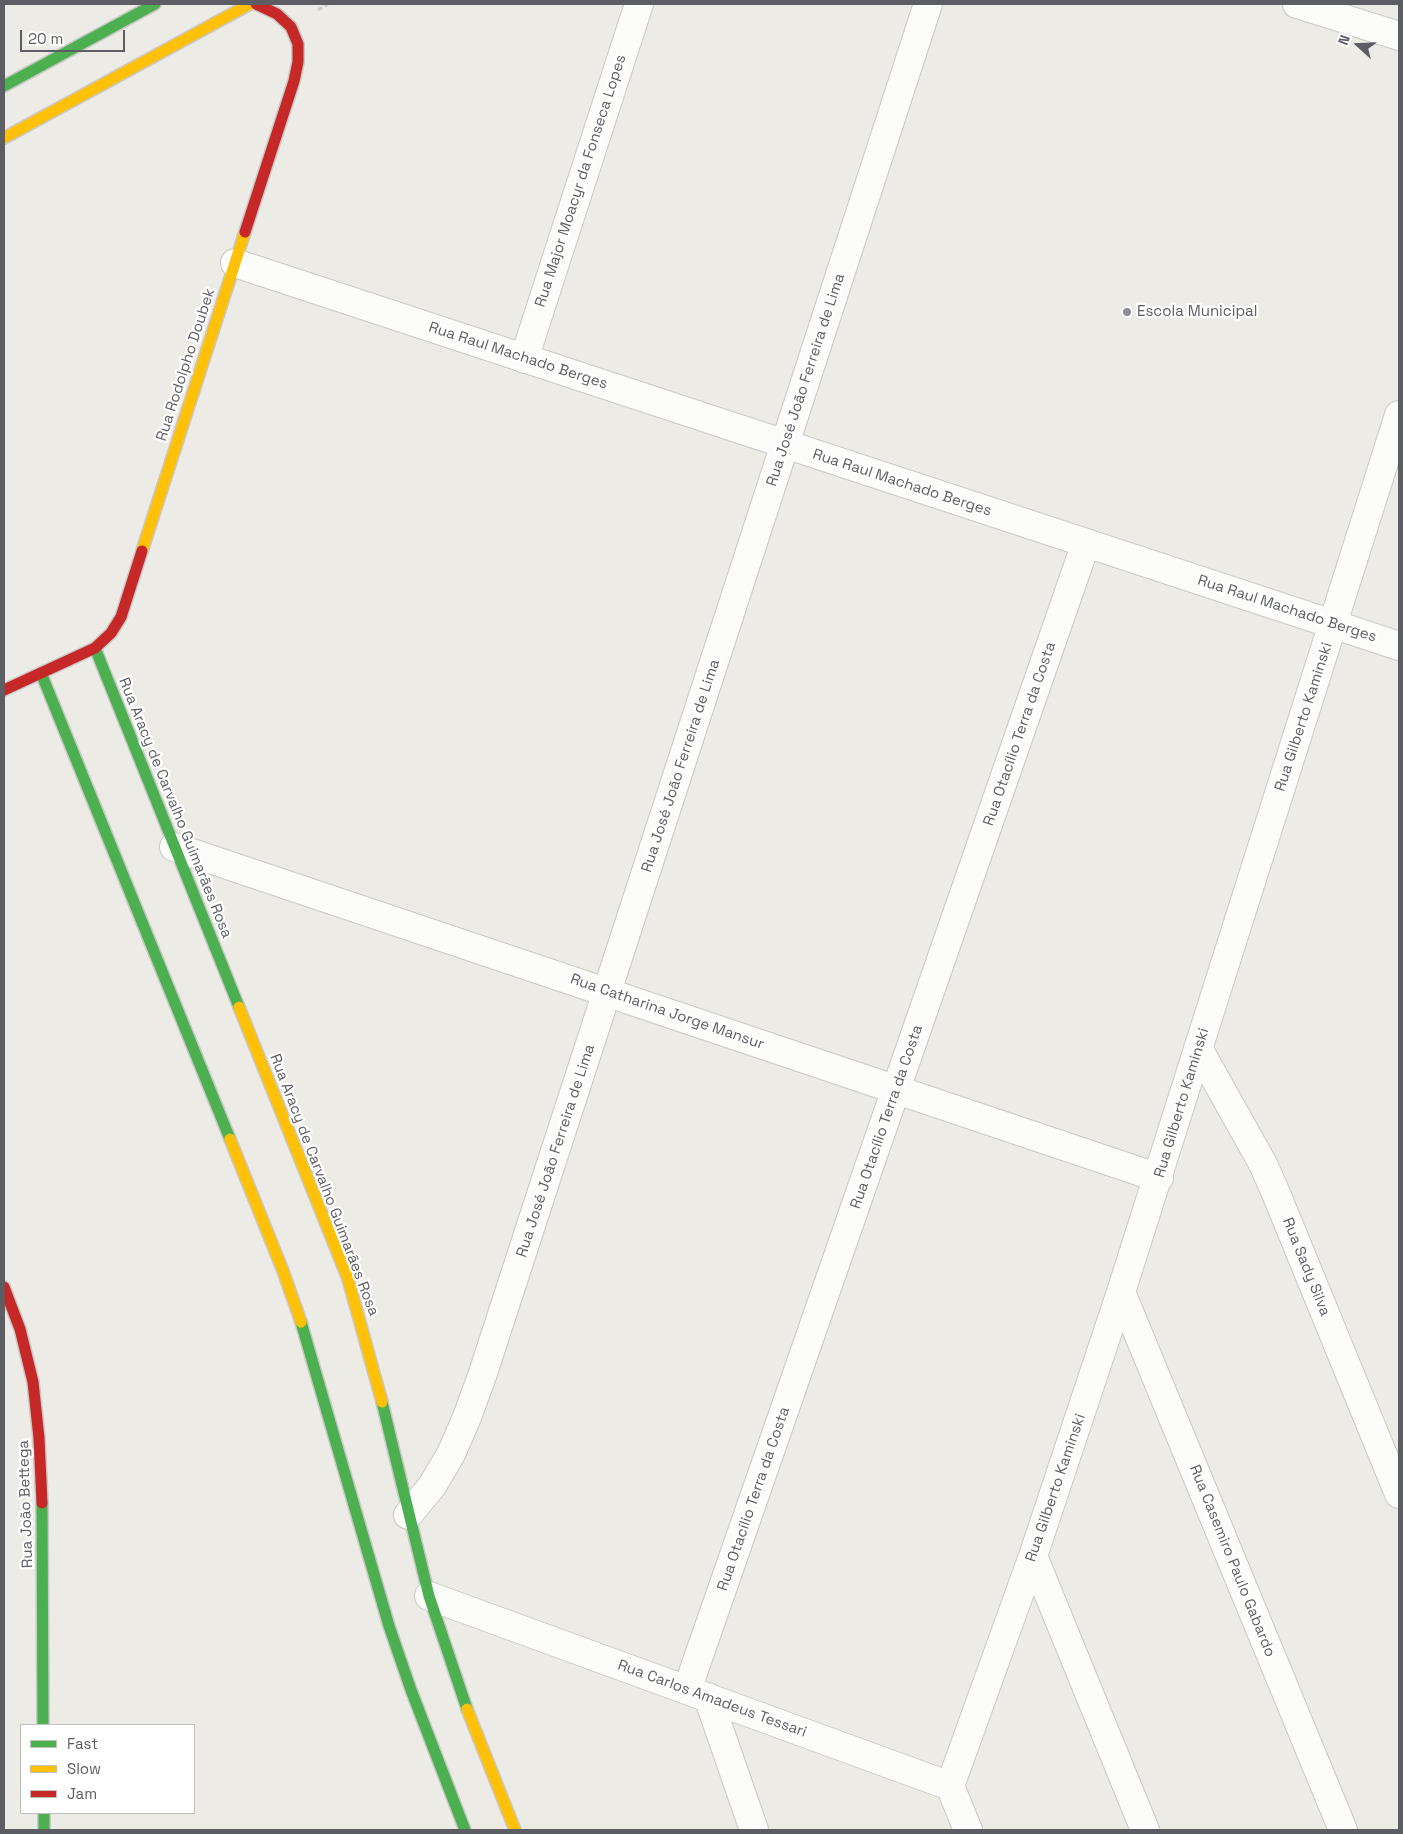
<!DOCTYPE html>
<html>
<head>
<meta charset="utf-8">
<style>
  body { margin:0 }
  #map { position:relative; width:1403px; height:1834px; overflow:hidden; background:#ecebe6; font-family:"Space Grotesk",sans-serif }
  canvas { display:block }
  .frame { position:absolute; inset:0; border:5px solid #5c5e64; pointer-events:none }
  .legend { position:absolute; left:20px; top:1724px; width:175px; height:90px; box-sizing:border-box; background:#fff; border:1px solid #bebfc1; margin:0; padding:6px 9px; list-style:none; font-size:15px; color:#5c5e64 }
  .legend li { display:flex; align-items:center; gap:10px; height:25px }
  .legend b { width:25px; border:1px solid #bebfc1 }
  .north { position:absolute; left:1333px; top:20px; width:50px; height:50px; -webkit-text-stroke:4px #fff; paint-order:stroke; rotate:290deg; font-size:14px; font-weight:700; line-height:20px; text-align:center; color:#5c5e64 }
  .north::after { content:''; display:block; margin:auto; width:18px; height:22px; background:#5c5e64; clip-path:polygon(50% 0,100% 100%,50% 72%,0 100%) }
  .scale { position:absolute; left:20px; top:30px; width:105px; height:22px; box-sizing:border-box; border:2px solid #5c5e64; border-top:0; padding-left:6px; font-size:15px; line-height:18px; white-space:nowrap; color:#5c5e64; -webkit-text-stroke:4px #fff; paint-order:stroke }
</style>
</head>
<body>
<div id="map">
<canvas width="1403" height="1834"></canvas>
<div class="frame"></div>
<ul class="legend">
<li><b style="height:6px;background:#4caf50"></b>Fast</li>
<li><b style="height:6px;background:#ffc107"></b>Slow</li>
<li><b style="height:6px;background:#c62828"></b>Jam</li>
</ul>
<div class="north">N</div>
<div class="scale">20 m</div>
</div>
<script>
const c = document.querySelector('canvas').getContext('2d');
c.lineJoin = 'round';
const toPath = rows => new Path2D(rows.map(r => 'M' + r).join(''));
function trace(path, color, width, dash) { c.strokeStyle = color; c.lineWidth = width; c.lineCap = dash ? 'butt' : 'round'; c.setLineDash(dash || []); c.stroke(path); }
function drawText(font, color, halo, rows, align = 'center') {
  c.font = font + ' "Space Grotesk",sans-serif'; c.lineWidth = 4.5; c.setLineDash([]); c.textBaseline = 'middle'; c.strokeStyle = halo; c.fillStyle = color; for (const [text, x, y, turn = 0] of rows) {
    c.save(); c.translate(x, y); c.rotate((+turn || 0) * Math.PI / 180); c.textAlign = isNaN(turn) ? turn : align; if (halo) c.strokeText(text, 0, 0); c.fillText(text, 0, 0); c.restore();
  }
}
const street = toPath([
  [1297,4,1399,36],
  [235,263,1399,646],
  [524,359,639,4],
  [174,847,1159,1178],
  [1198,1048,1263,1164,1275,1191,1399,1494],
  [1121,1292,1343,1830],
  [408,1515,432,1486,451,1454,467,1417,482,1376,928,4],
  [1033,1556,1145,1830],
  [429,1596,950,1786,968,1830],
  [687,1690,1086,543],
  [708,1697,754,1830],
  [950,1786,1033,1556,1121,1292,1399,415]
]);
const fast = toPath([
  [4,86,155,4],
  [95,648,239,1007],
  [41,673,230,1139],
  [301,1322,389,1626,411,1690,465,1830],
  [382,1402,429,1596,467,1709],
  [42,1503,43,1725],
  [44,1813,44,1830]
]);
const slow = toPath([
  [4,138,250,4],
  [142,551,245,232],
  [239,1007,348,1279,382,1402],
  [230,1139,283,1271,301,1322],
  [467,1709,515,1830]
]);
const jam = toPath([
  [245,232,294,81,298,62,298,44,291,27,277,14,256,4],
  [4,690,95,648,111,633,121,617,142,551],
  [4,1287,20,1329,33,1382,39,1438,42,1503]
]);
trace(street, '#c8c8c6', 30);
trace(fast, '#c9c8c7', 14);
trace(slow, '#c9c8c7', 14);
trace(jam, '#c9c8c7', 14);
trace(toPath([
  [318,10,328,4]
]), '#cacdcc', 3, [5, 2.5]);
trace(street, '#fcfcfb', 28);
trace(fast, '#4caf50', 11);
trace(slow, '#ffc107', 11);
trace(jam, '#c62828', 11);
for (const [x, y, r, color] of [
  [1127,312,5,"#8e8f92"]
]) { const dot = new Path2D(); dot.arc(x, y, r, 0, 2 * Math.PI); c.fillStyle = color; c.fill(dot); trace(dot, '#fff', 2); }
drawText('15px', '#5c5e64', '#fff', [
  ["Rua Major Moacyr da Fonseca Lopes",581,181,-72],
  ["Rua Raul Machado Berges",518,356,18],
  ["Rua Rodolpho Doubek",186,365,-72],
  ["Rua José João Ferreira de Lima",806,380,-72],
  ["Rua Raul Machado Berges",902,483,18],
  ["Rua Raul Machado Berges",1287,609,18],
  ["Rua Gilberto Kaminski",1304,717,-72],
  ["Rua Otacílio Terra da Costa",1020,734,-71],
  ["Rua José João Ferreira de Lima",681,766,-72],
  ["Rua Aracy de Carvalho Guimarães Rosa",175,808,68],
  ["Rua Catharina Jorge Mansur",667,1012,19],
  ["Rua Gilberto Kaminski",1182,1103,-73],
  ["Rua Otacílio Terra da Costa",887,1117,-71],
  ["Rua José João Ferreira de Lima",556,1151,-72],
  ["Rua Aracy de Carvalho Guimarães Rosa",324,1185,69],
  ["Rua Sady Silva",1306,1267,68],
  ["Rua Gilberto Kaminski",1056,1488,-71],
  ["Rua Otacílio Terra da Costa",754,1499,-71],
  ["Rua João Bettega",26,1504,-92],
  ["Rua Casemiro Paulo Gabardo",1232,1561,68],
  ["Rua Carlos Amadeus Tessari",712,1699,20]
]);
drawText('15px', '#5c5e64', '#fff', [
  ["Escola Municipal",1137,312]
], 'left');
</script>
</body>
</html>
